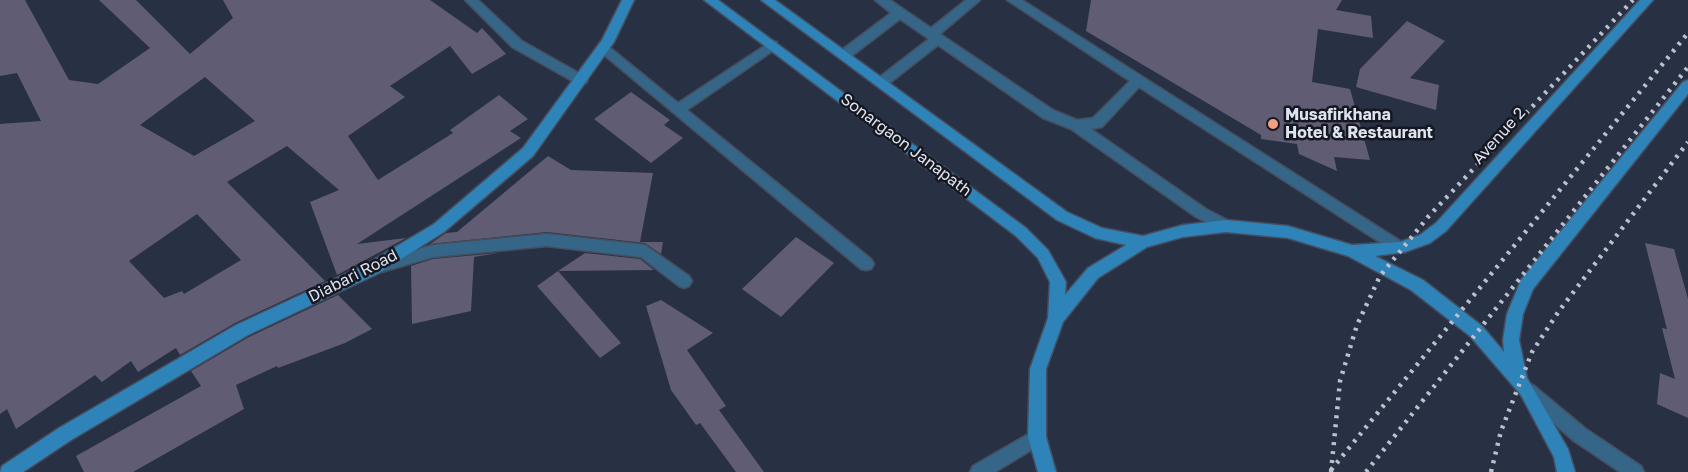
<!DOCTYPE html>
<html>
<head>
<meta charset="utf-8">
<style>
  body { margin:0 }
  canvas { display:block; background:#283043 }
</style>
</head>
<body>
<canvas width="1688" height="472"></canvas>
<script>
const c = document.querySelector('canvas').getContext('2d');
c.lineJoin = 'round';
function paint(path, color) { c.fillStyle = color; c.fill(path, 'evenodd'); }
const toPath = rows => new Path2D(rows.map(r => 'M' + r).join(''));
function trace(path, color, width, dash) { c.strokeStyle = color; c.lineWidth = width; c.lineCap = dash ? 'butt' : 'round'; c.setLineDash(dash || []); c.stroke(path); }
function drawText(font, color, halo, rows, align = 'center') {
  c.font = font + ' "Golos Text",sans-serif'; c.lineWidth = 5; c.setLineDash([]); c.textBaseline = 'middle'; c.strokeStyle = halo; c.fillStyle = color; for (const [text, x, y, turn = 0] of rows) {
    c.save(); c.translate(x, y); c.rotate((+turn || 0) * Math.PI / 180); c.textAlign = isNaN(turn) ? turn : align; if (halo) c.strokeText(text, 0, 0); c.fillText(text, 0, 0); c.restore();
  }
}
paint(toPath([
  [0,0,25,0,69,80,98,84,150,48,99,0,136,0,190,54,233,18,223,0,430,0,477,33,482,28,506,54,472,74,450,46,390,86,405,97,348,136,378,180,453,133,450,130,499,95,528,119,510,131,521,138,357,244,406,238,337,275,310,202,339,190,287,146,227,182,325,281,235,323,180,355,176,348,138,372,131,361,102,382,95,375,16,429,7,409,0,414,0,124,41,121,17,73,0,76],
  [205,77,255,121,194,156,140,125],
  [197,214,241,260,184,294,182,291,164,298,129,261],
  [1091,0,1342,0,1336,10,1371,16,1373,38,1318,29,1312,82,1350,89,1370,160,1334,157,1337,171,1299,154,1297,144,1261,139,1261,135,1086,31],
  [1407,21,1445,41,1410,78,1439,85,1436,110,1356,87,1360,69],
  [631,92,670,120,664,125,683,138,651,163,594,119],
  [548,156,571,170,653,173,640,242,663,242,661,254,645,243,547,232,430,244,446,233,457,232],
  [796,237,834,263,781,317,742,289],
  [1645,243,1674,249,1688,299,1688,418,1657,404,1660,373,1675,379,1662,328,1667,329],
  [498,253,474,257,471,311,412,324,411,266,433,259],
  [585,253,640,259,654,270,558,271],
  [558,271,621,343,600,358,537,286],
  [338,295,372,329,345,343,278,368,277,366,236,385,244,409,133,472,84,472,76,456,201,386,191,371,249,337],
  [661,300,713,333,687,350,726,406,719,410,764,472,736,472,700,423,696,425,671,390,646,306]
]), '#605c73');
const street = toPath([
  [465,0,478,0,522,41,586,77,588,80,586,83,576,83,512,47,465,0],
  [875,0,890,0,931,28,966,0,980,0,940,34,1053,110,1077,120,1093,118,1130,81,1007,0,1022,0,1405,244,1408,248,1405,252,1395,252,1139,87,1102,127,1091,129,1206,209,1231,222,1233,226,1231,230,1221,230,1196,217,1071,129,1043,118,938,45,887,85,877,85,875,82,877,79,929,39,900,19,849,58,839,58,838,55,839,52,891,13,875,0],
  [772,41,777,42,777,48,687,110,871,259,874,264,871,269,866,270,861,269,597,49,603,44,608,46,678,103,772,41],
  [547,234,645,245,689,276,692,281,689,286,684,288,679,286,641,257,547,246,433,257,378,273,373,272,370,267,373,262,433,245,547,234],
  [1527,382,1533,385,1586,429,1641,466,1644,472,1620,472,1574,441,1521,395,1519,390,1521,385,1527,382],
  [1037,429,1043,431,1046,437,1043,443,995,472,970,472,973,466,1037,429]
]);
const secondary = toPath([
  [622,0,634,0,614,42,533,156,444,232,377,274,248,335,71,440,23,472,0,472,2,466,59,428,236,325,367,264,434,224,523,148,602,40,622,0],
  [704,0,718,0,1026,228,1048,250,1066,282,1065,295,1088,268,1126,245,1095,238,1057,220,761,0,775,0,1067,212,1102,228,1143,236,1183,225,1226,220,1288,226,1352,245,1400,242,1420,235,1436,223,1640,0,1653,0,1446,231,1430,243,1405,252,1375,256,1423,280,1482,326,1504,352,1503,340,1507,314,1521,280,1683,82,1688,80,1688,94,1533,289,1523,314,1519,340,1527,378,1568,449,1575,472,1557,472,1554,457,1521,395,1470,336,1411,290,1348,256,1288,238,1226,232,1183,237,1147,247,1098,278,1063,322,1046,369,1046,437,1056,472,1038,472,1028,437,1030,369,1048,318,1050,282,1038,258,1016,236,704,0]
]);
trace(street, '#454d5f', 3);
trace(secondary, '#454d5f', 3);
paint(street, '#356687');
paint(secondary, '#2e83b8');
trace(toPath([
  [1331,470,1688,33],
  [1331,472,1340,381,1357,325,1380,276,1428,217,1633,0],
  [1366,472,1688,67],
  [1491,472,1501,431,1532,352,1559,311,1688,142]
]), '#bcc1d0', 4.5, [3, 6]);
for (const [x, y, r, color] of [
  [1273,124,6,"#f3a082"]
]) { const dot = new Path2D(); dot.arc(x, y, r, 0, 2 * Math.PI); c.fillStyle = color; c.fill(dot); trace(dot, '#151821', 2); }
drawText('bold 16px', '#dee3f0', '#151821', [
  ["Musafirkhana",1285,115],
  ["Hotel & Restaurant",1285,133]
], 'left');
drawText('16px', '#dee3f0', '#151821', [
  ["Avenue 2",1499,136,-48],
  ["Sonargaon Janapath",906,145,37],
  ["Diabari Road",353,276,-27]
]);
</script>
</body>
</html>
